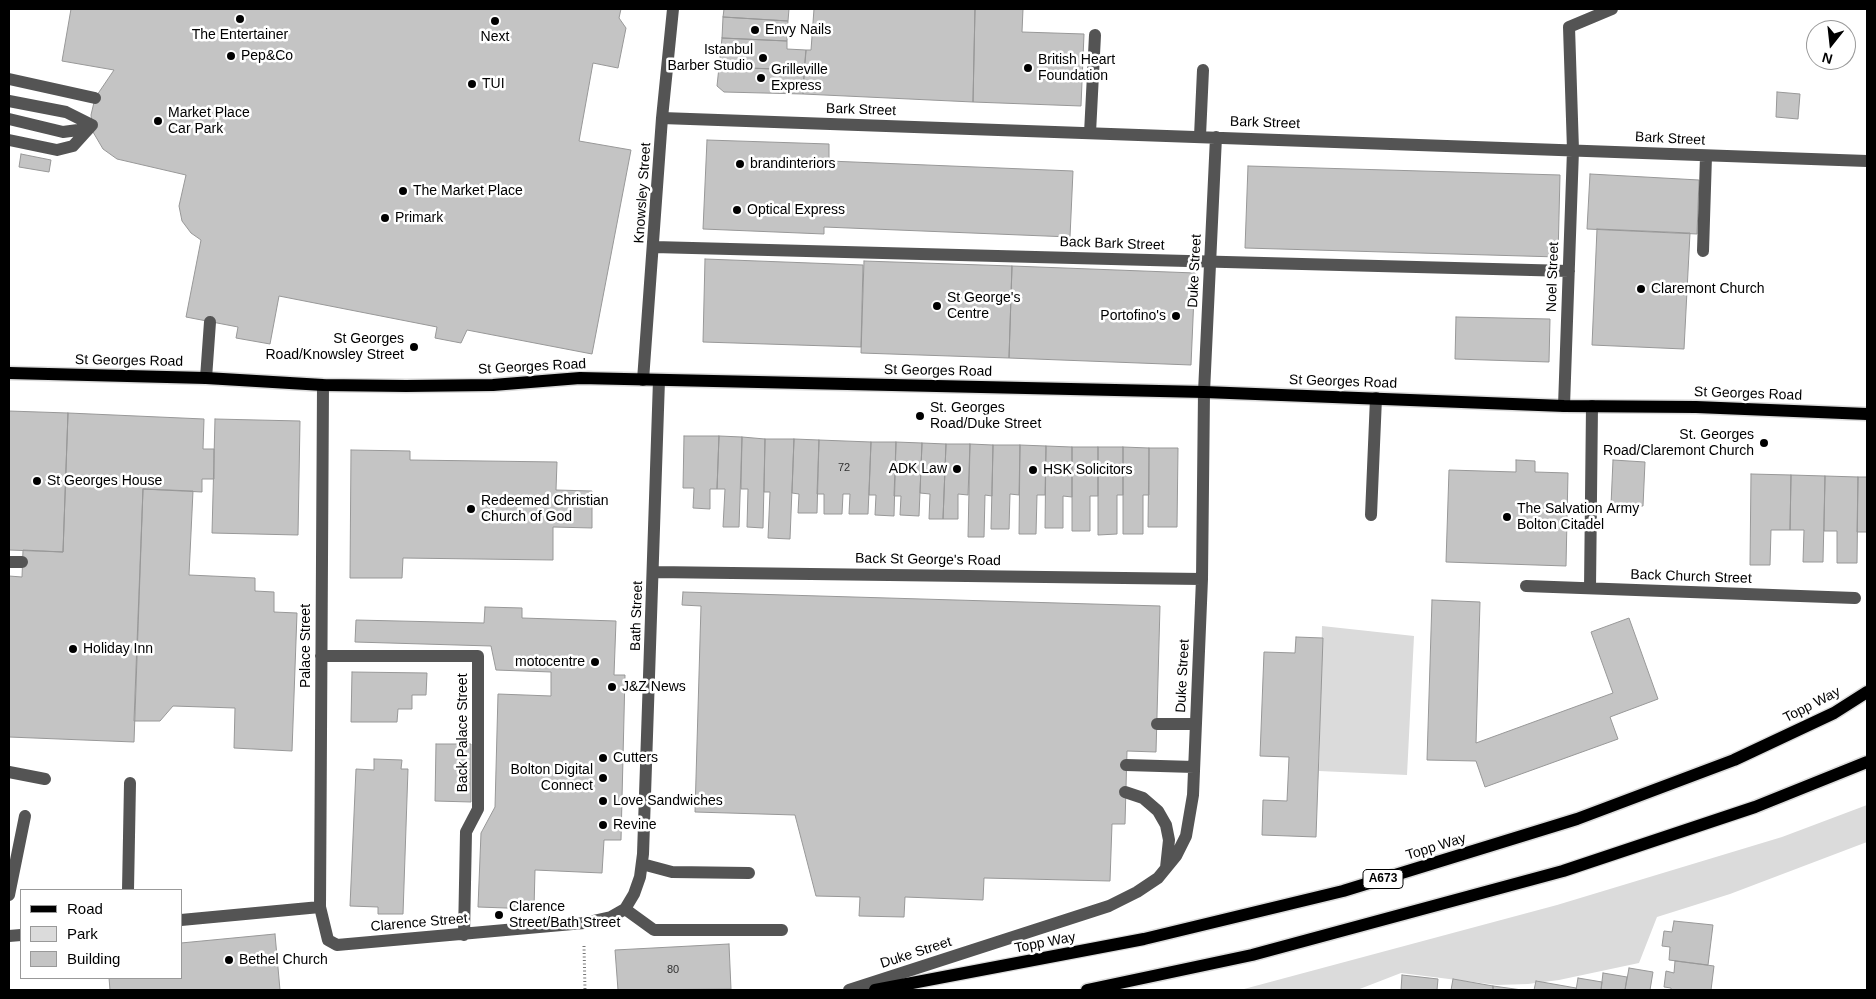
<!DOCTYPE html>
<html>
<head>
<meta charset="utf-8">
<style>
  body { margin:0 }
  #map { position:relative; width:1876px; height:999px; overflow:hidden; background:#fff; font-family:Helvetica,sans-serif }
  canvas { display:block }
  .frame { position:absolute; inset:0; border:10px solid #000; pointer-events:none }
  .legend { position:absolute; left:20px; top:889px; width:162px; height:90px; box-sizing:border-box; background:#fff; border:1px solid #999; margin:0; padding:6px 9px; list-style:none; font-size:15px; color:#000 }
  .legend li { display:flex; align-items:center; gap:10px; height:25px }
  .legend b { width:25px; border:1px solid #999 }
  .north { position:absolute; left:1806px; top:20px; width:50px; height:50px; box-sizing:border-box; background:#fff; border:1px solid #999; border-radius:50%; rotate:196deg; font-size:14px; font-weight:700; line-height:20px; text-align:center; color:#000 }
  .north::after { content:''; display:block; margin:auto; width:18px; height:22px; background:#000; clip-path:polygon(50% 0,100% 100%,50% 72%,0 100%) }
</style>
</head>
<body>
<div id="map">
<canvas width="1876" height="999"></canvas>
<div class="frame"></div>
<ul class="legend">
<li><b style="height:6px;background:#000"></b>Road</li>
<li><b style="height:14px;background:#dbdbdb"></b>Park</li>
<li><b style="height:14px;background:#c4c4c4"></b>Building</li>
</ul>
<div class="north">N</div>
</div>
<script>
const c = document.querySelector('canvas').getContext('2d');
c.lineJoin = 'round';
function paint(path, color) { c.fillStyle = color; c.fill(path, 'evenodd'); }
const toPath = rows => new Path2D(rows.map(r => 'M' + r).join(''));
function trace(path, color, width, dash) { c.strokeStyle = color; c.lineWidth = width; c.lineCap = dash ? 'butt' : 'round'; c.setLineDash(dash || []); c.stroke(path); }
function drawText(font, color, halo, rows, align = 'center') {
  c.font = font + ' Helvetica,sans-serif'; c.lineWidth = 5; c.setLineDash([]); c.textBaseline = 'middle'; c.strokeStyle = halo; c.fillStyle = color; for (const [text, x, y, turn = 0] of rows) {
    c.save(); c.translate(x, y); c.rotate((+turn || 0) * Math.PI / 180); c.textAlign = isNaN(turn) ? turn : align; if (halo) c.strokeText(text, 0, 0); c.fillText(text, 0, 0); c.restore();
  }
}
paint(toPath([
  [1322,626,1414,636,1407,775,1319,771],
  [1867,805,1867,842,1730,894,1657,917,1639,963,1559,980,1528,984,1497,985,1401,973,1357,990,1244,989,1557,905,1782,837]
]), '#dbdbdb');
const building = toPath([
  [71,9,621,9,619,18,626,28,618,68,593,63,579,141,631,150,592,354,467,330,461,343,435,338,437,327,279,296,270,344,236,338,238,327,186,317,201,240,191,233,182,221,179,206,186,175,117,159,103,149,93,132,91,115,95,98,114,70,62,61,71,9],
  [724,9,789,9,788,21,723,17,724,9],
  [814,9,975,9,973,102,803,94,806,50,811,50,814,9],
  [975,9,1023,9,1022,32,1084,34,1081,106,973,102,975,9],
  [723,17,788,21,787,41,722,38,723,17],
  [722,38,787,41,787,49,806,50,804,70,719,67,722,38],
  [719,67,804,70,803,94,724,92,717,86,719,67],
  [1777,92,1800,94,1798,119,1776,117,1777,92],
  [707,140,829,144,829,161,1073,171,1070,237,824,227,824,234,703,229,707,140],
  [21,154,51,160,49,172,19,167,21,154],
  [1248,166,1560,175,1558,257,1245,248,1248,166],
  [1590,174,1699,180,1697,234,1587,229,1590,174],
  [1597,229,1690,233,1684,349,1592,345,1597,229],
  [705,259,863,265,861,347,703,342,705,259],
  [864,261,1012,266,1009,358,861,353,864,261],
  [1012,266,1195,273,1191,365,1009,358,1012,266],
  [1456,317,1550,319,1549,362,1455,359,1456,317],
  [9,411,68,413,63,552,9,550,9,411],
  [68,413,204,419,203,449,214,449,214,479,202,479,202,492,143,489,134,742,9,737,9,576,22,577,23,550,63,552,68,413],
  [215,419,300,421,298,535,212,533,215,419],
  [684,436,719,436,717,489,710,489,710,509,693,508,694,488,683,488,684,436],
  [719,436,742,437,739,527,723,527,725,489,717,489,719,436],
  [742,437,765,439,763,528,747,527,748,489,741,489,742,437],
  [765,439,794,439,790,539,768,538,770,492,764,492,765,439],
  [794,439,819,440,817,513,798,513,799,494,792,493,794,439],
  [819,440,871,442,868,514,849,514,850,494,843,494,842,514,824,514,824,494,817,494,819,440],
  [871,442,896,442,894,516,875,515,876,495,869,495,871,442],
  [896,442,922,443,919,516,900,515,901,496,894,496,896,442],
  [922,443,946,444,943,519,929,519,930,494,920,493,922,443],
  [946,444,970,444,968,495,958,494,958,519,943,519,946,444],
  [970,444,993,445,992,496,985,495,984,537,968,537,970,444],
  [993,445,1020,445,1019,495,1010,494,1009,529,991,529,993,445],
  [1020,445,1046,446,1045,495,1037,495,1036,534,1019,534,1020,445],
  [1046,446,1072,447,1072,497,1063,496,1063,528,1045,528,1046,446],
  [1072,447,1098,447,1098,496,1090,496,1090,531,1072,531,1072,447],
  [1098,447,1123,447,1123,495,1117,495,1117,534,1098,535,1098,447],
  [1123,447,1149,448,1149,495,1143,495,1143,534,1123,534,1123,447],
  [1149,448,1178,448,1177,527,1148,527,1149,448],
  [351,450,410,451,410,460,557,462,556,490,592,491,592,528,553,527,553,560,403,558,402,578,350,578,351,450],
  [1516,460,1535,461,1535,472,1568,473,1566,566,1446,562,1449,470,1516,472,1516,460],
  [1613,460,1645,462,1643,506,1611,505,1613,460],
  [1751,474,1791,475,1790,530,1771,530,1770,565,1750,565,1751,474],
  [1791,475,1825,476,1823,562,1803,562,1804,530,1790,530,1791,475],
  [1825,476,1858,477,1857,563,1837,563,1837,531,1824,531,1825,476],
  [1858,477,1867,477,1867,532,1857,532,1858,477],
  [143,489,193,491,189,575,255,578,255,591,274,592,274,612,297,613,292,751,234,748,235,708,173,706,160,721,134,721,143,489],
  [683,592,1160,606,1156,752,1127,751,1125,824,1112,824,1110,881,984,878,983,900,905,897,904,917,859,916,860,897,816,896,795,815,695,812,701,606,682,605,683,592],
  [1432,600,1480,602,1476,743,1613,693,1591,632,1629,618,1658,699,1610,717,1618,739,1485,787,1476,761,1427,760,1432,600],
  [485,607,522,608,522,618,616,621,614,675,625,675,621,840,604,840,602,873,535,870,534,909,478,907,481,833,495,807,498,694,551,696,551,672,496,670,491,646,355,642,356,620,484,623,485,607],
  [1296,637,1323,638,1316,837,1262,835,1263,800,1287,801,1289,757,1260,756,1264,652,1295,653,1296,637],
  [352,672,427,673,426,695,412,695,412,709,398,709,397,722,351,722,352,672],
  [436,744,471,744,471,802,435,801,436,744],
  [374,759,402,760,401,769,408,769,403,914,378,914,378,907,350,906,356,769,374,770,374,759],
  [1674,921,1713,925,1708,965,1669,960,1670,947,1662,946,1664,931,1672,932,1674,921],
  [275,934,280,990,110,990,109,978,181,978,181,943,275,934],
  [729,944,731,989,618,990,615,950,729,944],
  [1675,961,1714,966,1711,990,1671,990,1671,988,1664,987,1666,971,1674,973,1675,961],
  [1629,968,1653,972,1650,990,1625,990,1629,968],
  [1603,973,1627,977,1625,990,1601,990,1603,973],
  [1402,975,1438,979,1437,990,1401,990,1402,975],
  [1578,978,1602,982,1601,990,1576,990,1578,978],
  [1453,979,1493,986,1493,990,1451,990,1453,979],
  [1536,981,1576,988,1576,990,1534,990,1536,981],
  [1493,986,1522,990,1493,990,1493,986]
]);
paint(building, '#c4c4c4');
trace(building, '#989898', 1);
const major = toPath([
  [9,373,206,378,323,385,406,386,493,385,580,378,758,382,1204,392,1564,406,1696,407,1867,414],
  [875,990,1144,939,1343,891,1577,819,1734,760,1834,713,1867,692],
  [1087,990,1252,955,1563,871,1755,807,1867,762]
]);
trace(major, '#dbdbdb', 15);
trace(toPath([
  [584,946,585,990]
]), '#767676', 3, [1, 2.5]);
trace(toPath([
  [9,79,95,98],
  [9,101,66,112,92,125],
  [662,118,1867,161],
  [9,119,63,132,78,130,90,126],
  [1090,133,1095,35],
  [1200,136,1203,70],
  [9,140,57,150,73,146,92,125],
  [654,247,1569,271],
  [1703,251,1706,156],
  [206,378,210,322],
  [643,380,662,118,673,9],
  [323,385,320,907,328,940,337,945,584,923,611,917,625,909,634,894,640,877,643,854,659,380],
  [1564,406,1573,150,1569,27,1612,9],
  [1371,515,1376,398],
  [9,562,22,562],
  [654,572,1202,579],
  [1526,586,1855,598],
  [1590,588,1592,406],
  [321,656,478,656,478,809,466,832,464,935],
  [1157,724,1196,724],
  [1126,765,1194,767],
  [9,772,45,779],
  [1125,792,1143,798,1158,811,1166,825,1169,840,1166,868],
  [642,864,672,872,749,873],
  [128,890,130,783],
  [9,895,25,816],
  [625,909,654,930,782,930],
  [181,920,320,907],
  [9,936,21,935],
  [849,990,1109,906,1137,892,1158,878,1176,856,1186,836,1193,795,1202,579,1204,392,1216,137]
]), '#545454', 12);
trace(major, '#000', 12);
for (const [x, y, r, color] of [
  [240,19,5,"#000"],
  [495,21,5,"#000"],
  [755,30,5,"#000"],
  [231,56,5,"#000"],
  [763,58,5,"#000"],
  [1028,68,5,"#000"],
  [761,78,5,"#000"],
  [472,84,5,"#000"],
  [158,121,5,"#000"],
  [740,164,5,"#000"],
  [403,191,5,"#000"],
  [737,210,5,"#000"],
  [385,218,5,"#000"],
  [1641,289,5,"#000"],
  [937,306,5,"#000"],
  [1176,316,5,"#000"],
  [414,347,5,"#000"],
  [920,416,5,"#000"],
  [1764,443,5,"#000"],
  [957,469,5,"#000"],
  [1033,470,5,"#000"],
  [37,481,5,"#000"],
  [471,509,5,"#000"],
  [1507,517,5,"#000"],
  [73,649,5,"#000"],
  [595,662,5,"#000"],
  [612,687,5,"#000"],
  [603,758,5,"#000"],
  [603,778,5,"#000"],
  [603,801,5,"#000"],
  [603,825,5,"#000"],
  [499,915,5,"#000"],
  [229,960,5,"#000"]
]) { const dot = new Path2D(); dot.arc(x, y, r, 0, 2 * Math.PI); c.fillStyle = color; c.fill(dot); trace(dot, '#fff', 2); }
drawText('11px', '#313131', null, [
  ["72",844,468],
  ["80",673,970]
]);
for (const [x, y, w] of [
  [1383,879,40]
]) { const box = new Path2D(); box.roundRect(x - w / 2, y - 9.5, w, 19, 4); c.fillStyle = '#fff'; c.fill(box); trace(box, '#000', 1); }
drawText('bold 12px', '#000', null, [
  ["A673",1383,879]
]);
drawText('14px', '#000', '#fff', [
  ["Envy Nails",765,30],
  ["The Entertainer",240,35,"center"],
  ["Next",495,37,"center"],
  ["Istanbul",753,50,"right"],
  ["Barber Studio",753,66,"right"],
  ["Pep&Co",241,56],
  ["British Heart",1038,60],
  ["Foundation",1038,76],
  ["Grilleville",771,70],
  ["Express",771,86],
  ["TUI",482,84],
  ["Market Place",168,113],
  ["Car Park",168,129],
  ["brandinteriors",750,164],
  ["The Market Place",413,191],
  ["Optical Express",747,210],
  ["Primark",395,218],
  ["Claremont Church",1651,289],
  ["St George's",947,298],
  ["Centre",947,314],
  ["Portofino's",1166,316,"right"],
  ["St Georges",404,339,"right"],
  ["Road/Knowsley Street",404,355,"right"],
  ["St. Georges",930,408],
  ["Road/Duke Street",930,424],
  ["St. Georges",1754,435,"right"],
  ["Road/Claremont Church",1754,451,"right"],
  ["ADK Law",947,469,"right"],
  ["HSK Solicitors",1043,470],
  ["St Georges House",47,481],
  ["Redeemed Christian",481,501],
  ["Church of God",481,517],
  ["The Salvation Army",1517,509],
  ["Bolton Citadel",1517,525],
  ["Holiday Inn",83,649],
  ["motocentre",585,662,"right"],
  ["J&Z News",622,687],
  ["Cutters",613,758],
  ["Bolton Digital",593,770,"right"],
  ["Connect",593,786,"right"],
  ["Love Sandwiches",613,801],
  ["Revine",613,825],
  ["Clarence",509,907],
  ["Street/Bath Street",509,923],
  ["Bethel Church",239,960]
], 'left');
drawText('14px', '#000', '#fff', [
  ["Bark Street",861,110,2],
  ["Bark Street",1265,123,2],
  ["Bark Street",1670,139,3],
  ["Knowsley Street",643,193,-86],
  ["Back Bark Street",1112,244,2],
  ["Duke Street",1195,271,-87],
  ["Noel Street",1553,277,-88],
  ["St Georges Road",129,361,1],
  ["St Georges Road",532,367,-3],
  ["St Georges Road",938,371,1],
  ["St Georges Road",1343,382,2],
  ["St Georges Road",1748,394,2],
  ["Back St George's Road",928,560,1],
  ["Back Church Street",1691,577,2],
  ["Bath Street",637,616,-88],
  ["Palace Street",306,646,-90],
  ["Duke Street",1183,676,-87],
  ["Topp Way",1812,705,-27],
  ["Back Palace Street",463,733,-90],
  ["Topp Way",1436,847,-17],
  ["Clarence Street",419,923,-5],
  ["Topp Way",1045,943,-11],
  ["Duke Street",916,953,-18]
]);
</script>
</body>
</html>
